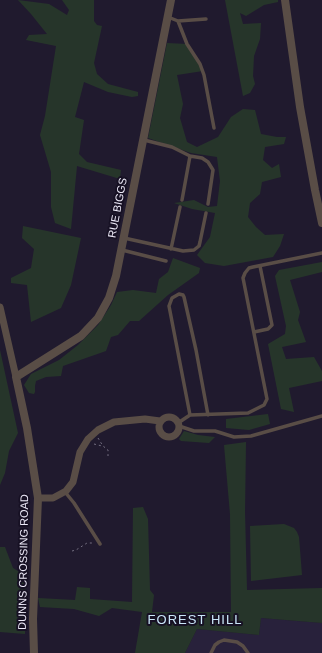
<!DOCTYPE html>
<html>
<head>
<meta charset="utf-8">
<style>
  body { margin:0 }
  canvas { display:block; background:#201a2e }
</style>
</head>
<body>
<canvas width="322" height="653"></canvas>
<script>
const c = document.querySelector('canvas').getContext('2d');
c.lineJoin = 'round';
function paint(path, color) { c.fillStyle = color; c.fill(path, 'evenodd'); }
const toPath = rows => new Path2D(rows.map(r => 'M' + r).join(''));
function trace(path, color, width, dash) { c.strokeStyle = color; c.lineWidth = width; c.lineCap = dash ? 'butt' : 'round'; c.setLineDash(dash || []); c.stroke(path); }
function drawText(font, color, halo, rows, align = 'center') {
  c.font = font + ' Helvetica,sans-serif'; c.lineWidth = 4; c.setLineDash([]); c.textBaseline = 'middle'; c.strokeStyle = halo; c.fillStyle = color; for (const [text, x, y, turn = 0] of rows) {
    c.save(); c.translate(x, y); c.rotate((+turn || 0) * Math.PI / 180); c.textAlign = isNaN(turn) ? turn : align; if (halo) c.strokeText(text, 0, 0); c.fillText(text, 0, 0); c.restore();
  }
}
paint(toPath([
  [261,618,322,623,322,653,185,653,197,629,259,635]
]), '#28213b');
paint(toPath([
  [18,0,49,4,67,15,69,10,62,0,94,0,94,21,97,25,102,26,94,63,97,74,108,84,138,92,138,96,132,97,108,92,84,82,75,117,84,120,79,154,87,162,121,170,120,179,77,166,71,229,55,223,51,207,51,172,40,135,45,116,56,46,26,40,29,35,47,34,31,14],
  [225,0,278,0,278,2,264,5,246,16,240,13,243,24,261,23,260,39,254,56,253,76,255,84,250,93,243,96],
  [167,43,187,44,203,71,177,75,183,104,180,118,187,142,197,147,218,137,231,117,243,109,255,110,261,134,277,137,286,137,284,144,265,147,263,160,272,168,279,164,281,177,262,182,260,194,250,203,248,217,256,227,265,235,284,234,280,246,273,257,224,266,205,263,197,255,210,237,215,213,192,209,174,203,194,200,208,207,217,206,220,181,217,157,191,153,148,138],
  [23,226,81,238,71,285,61,308,31,322,27,285,11,283,11,278,31,268,34,249,22,238],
  [173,258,200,268,199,273,168,295,139,321,130,321,118,335,111,337,106,351,63,366,61,376,46,377,36,381,35,386,35,392,34,394,29,393,24,385,31,374,59,360,78,345,98,325,111,305,117,292,133,290,156,293,159,279,168,272],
  [322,262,322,272,290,280,300,312,298,320,306,342,282,347,286,359,314,357,322,371,322,381,289,388,294,412,281,409,268,344,285,334,286,326,275,276,279,270],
  [0,350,18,433,9,451,5,473,0,485],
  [268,414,270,424,249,430,226,428,226,419],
  [184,431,198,435,215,437,209,443,181,441,179,439],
  [246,442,245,512,247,590,322,588,322,623,261,618,259,635,197,629,185,653,135,653,142,612,112,608,99,616,74,609,40,607,38,598,75,600,77,587,90,588,90,599,132,602,133,508,143,507,148,519,150,590,154,595,152,612,231,612,230,514,224,445],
  [284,524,294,528,297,532,299,537,302,575,251,581,250,526],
  [0,547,5,547,13,568,26,576,25,634,0,632]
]), '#26352a');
trace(toPath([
  [98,438,103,446,108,450,108,456],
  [94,444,102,446],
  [72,551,76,550,87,543,93,543]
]), '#746f81', 1, [2, 3]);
trace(toPath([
  [168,17,178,21,187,44,200,64,204,75,214,128],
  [178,21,206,19],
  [144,140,172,147,190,156,202,158,208,162,213,170,208,204],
  [182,200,190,156],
  [124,238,183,251,194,250,199,246,200,242,206,213],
  [171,249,180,207],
  [122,250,166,261],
  [254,332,268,329,272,325,260,266],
  [190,415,169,306,172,298,179,294,183,295,184,297,196,350,208,415],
  [178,423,190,415,248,413,264,405,267,399,243,278,245,273,249,268,253,267,322,253],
  [179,426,194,431,215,431,234,437,251,436,322,416],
  [65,492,74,503,100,544],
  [211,653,215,645,219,642,224,640,237,642,243,646,248,653]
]), '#594d46', 3.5);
trace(toPath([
  [0,307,16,377],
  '159 427a10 10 0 1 1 20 0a10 10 0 1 1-20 0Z',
  [38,498,53,498,66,491,73,482,80,452,88,439,98,430,114,422,145,419,160,421]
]), '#594d46', 7);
trace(toPath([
  [285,0,300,107,315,190,322,223],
  [34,653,33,619,38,498,27,428,16,377,81,336,98,318,109,298,116,276,171,0]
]), '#594d46', 8);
drawText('11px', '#edeaf8', '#171124', [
  ["RUE BIGGS",118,208,-79],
  ["DUNNS CROSSING ROAD",24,562,-89]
]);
c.letterSpacing = '1px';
drawText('13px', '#c9e5f8', '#171124', [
  ["FOREST HILL",195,620]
]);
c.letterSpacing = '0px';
</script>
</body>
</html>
